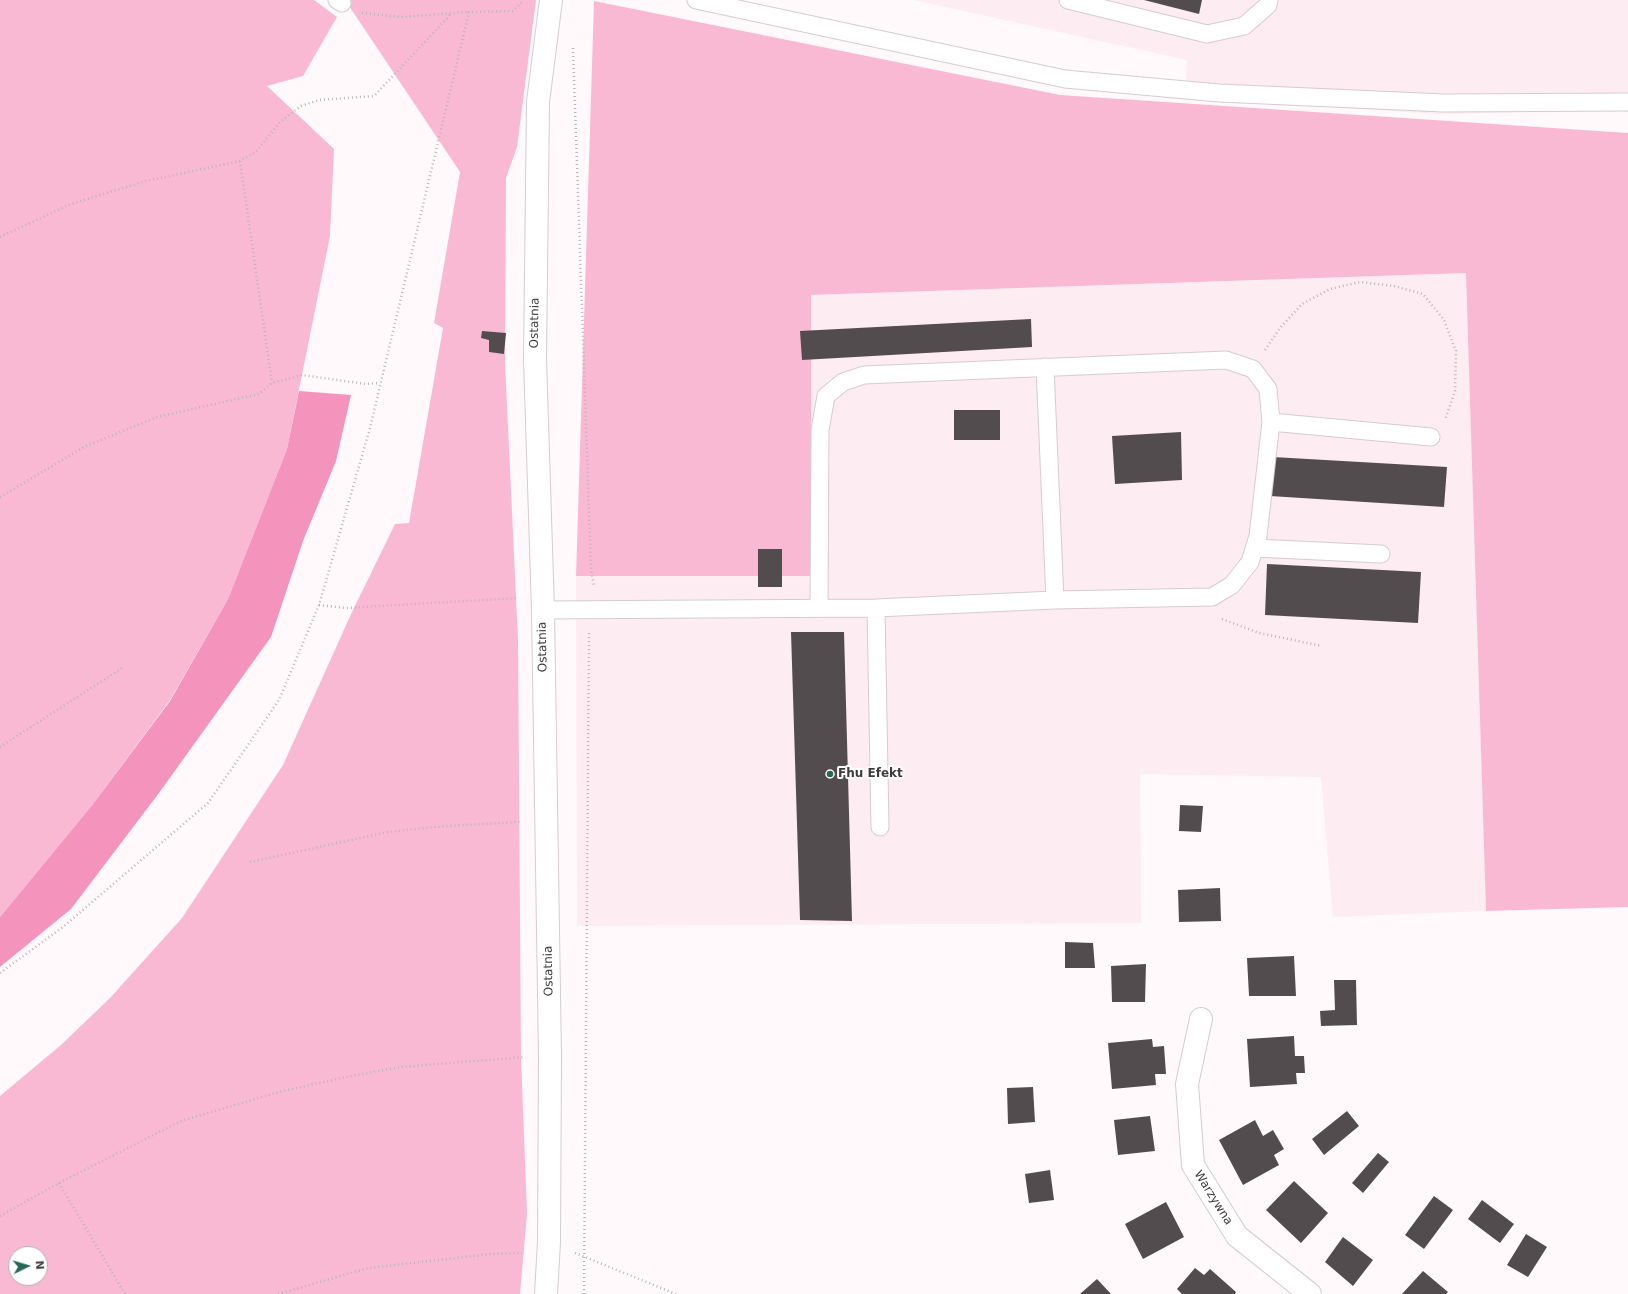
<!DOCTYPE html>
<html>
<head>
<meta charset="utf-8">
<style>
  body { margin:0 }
  #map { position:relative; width:1628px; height:1294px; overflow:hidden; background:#fff9fb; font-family:"DejaVu Sans",sans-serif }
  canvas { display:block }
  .north { position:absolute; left:8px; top:1246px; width:40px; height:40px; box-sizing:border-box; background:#fff; border:1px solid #b2b1b1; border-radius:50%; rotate:85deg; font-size:11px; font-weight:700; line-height:16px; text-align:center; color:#3f3b3c }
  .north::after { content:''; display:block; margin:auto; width:14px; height:18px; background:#266756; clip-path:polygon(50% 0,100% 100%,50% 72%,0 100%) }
</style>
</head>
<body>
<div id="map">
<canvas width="1628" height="1294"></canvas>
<div class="north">N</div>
</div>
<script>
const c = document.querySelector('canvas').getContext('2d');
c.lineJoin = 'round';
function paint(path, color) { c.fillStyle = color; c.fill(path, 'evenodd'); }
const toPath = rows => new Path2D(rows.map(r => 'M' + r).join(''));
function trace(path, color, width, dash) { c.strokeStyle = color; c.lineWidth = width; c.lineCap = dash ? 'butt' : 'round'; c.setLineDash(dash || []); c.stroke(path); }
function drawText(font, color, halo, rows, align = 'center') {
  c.font = font + ' "DejaVu Sans",sans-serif'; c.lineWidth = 4; c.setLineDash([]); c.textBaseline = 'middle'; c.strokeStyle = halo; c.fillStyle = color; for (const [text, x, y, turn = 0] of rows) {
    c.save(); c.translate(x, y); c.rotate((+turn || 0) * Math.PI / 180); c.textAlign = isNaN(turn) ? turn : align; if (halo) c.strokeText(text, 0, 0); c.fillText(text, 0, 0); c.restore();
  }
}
paint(toPath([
  [914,0,1628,0,1628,110,1439,114,1185,97,1187,60],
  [1467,273,1486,911,1333,917,1321,777,1140,774,1141,923,577,926,576,576,811,575,811,295]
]), '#feecf3');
paint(toPath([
  [0,0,314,0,337,17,303,76,267,86,334,149,330,236,287,449,228,599,170,700,93,804,0,917],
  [345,0,536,0,517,147,506,178,505,363,518,640,521,1057,527,1214,520,1294,0,1294,0,1096,61,1045,110,998,182,918,283,765,352,612,395,524,409,523,443,328,434,323,460,172],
  [16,1254,40,1254,40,1278,16,1278],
  [594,1,1060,95,1628,133,1628,907,1486,911,1466,273,811,295,811,576,576,576]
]), '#fab9d3');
paint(toPath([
  [299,391,351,395,336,461,303,541,271,637,159,793,71,909,0,967,0,917,93,804,170,701,228,599,287,449]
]), '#f494bd');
paint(toPath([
  [1144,0,1202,0,1199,14],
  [1031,319,1032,347,802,360,800,331],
  [482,331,506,333,504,354,489,352,489,340,481,338],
  [954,410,1000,410,1000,440,954,440],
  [1181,432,1182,480,1115,484,1112,436],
  [1273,457,1447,467,1444,507,1270,496],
  [758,549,782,549,782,587,758,587],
  [1267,564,1421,572,1418,623,1265,615],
  [791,632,844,632,852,921,800,920],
  [1180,805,1203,806,1201,832,1179,831],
  [1220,888,1221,921,1179,922,1178,890],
  [1065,942,1093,943,1095,968,1065,968],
  [1294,956,1296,996,1249,996,1247,958],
  [1146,964,1145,1002,1112,1002,1111,966],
  [1334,980,1356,980,1357,1025,1321,1026,1320,1011,1335,1010],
  [1294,1036,1295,1056,1304,1056,1305,1073,1296,1073,1297,1084,1250,1087,1247,1039],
  [1152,1039,1153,1047,1164,1046,1166,1074,1155,1074,1156,1085,1112,1089,1108,1043],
  [1033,1087,1035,1122,1008,1124,1007,1088],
  [1347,1111,1359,1126,1324,1155,1312,1139],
  [1150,1116,1155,1151,1118,1155,1114,1120],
  [1255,1120,1263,1136,1273,1130,1284,1149,1274,1155,1279,1165,1243,1185,1219,1140],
  [1378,1153,1389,1162,1363,1193,1352,1183],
  [1050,1170,1054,1200,1029,1203,1025,1174],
  [1294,1181,1328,1213,1301,1243,1266,1210],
  [1434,1196,1453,1210,1424,1249,1405,1235],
  [1482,1200,1514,1224,1500,1243,1468,1219],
  [1166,1202,1184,1237,1143,1259,1125,1224],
  [1526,1234,1547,1247,1528,1277,1507,1265],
  [1343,1237,1373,1260,1353,1286,1325,1262],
  [1195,1268,1204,1275,1210,1269,1236,1292,1235,1294,1182,1294,1177,1289],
  [1423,1271,1448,1292,1446,1294,1402,1294],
  [1097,1279,1111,1294,1080,1294]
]), '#534c4f');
const service = toPath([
  [337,0,342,3],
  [696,0,1065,79,1219,93,1444,103,1628,102],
  [1068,0,1207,34,1244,26,1268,5,1269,0],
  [1045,367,1055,600],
  [1271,422,1431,437],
  [1255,548,1381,554],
  [876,608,880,827],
  [543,610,876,608,1055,600,1212,597,1232,585,1250,562,1258,536,1271,422,1268,389,1253,369,1226,360,864,375,843,382,826,396,820,430,819,608]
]);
const minor = toPath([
  [1201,1019,1187,1084,1193,1165,1237,1236,1310,1294]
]);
const tertiary = toPath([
  [546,1294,549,1242,550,1058,543,610,535,359,538,102,551,0]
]);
trace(service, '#d5cccf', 19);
trace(minor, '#d5cccf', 24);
trace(tertiary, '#d5cccf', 24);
trace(toPath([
  [362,13,402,17,469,12],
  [573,48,591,570,594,586],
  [240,161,272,383],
  [0,237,71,204,146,181,240,161,256,152,280,122,301,106,319,100,374,96,451,14],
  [1265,350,1280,328,1302,304,1330,289,1360,282,1394,286,1423,294,1444,320,1456,351,1455,391,1445,420],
  [0,497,84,447,157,417,259,394,272,383,302,375,366,384,380,383],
  [319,605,346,608,518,598],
  [1222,619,1259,633,1322,646],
  [0,747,122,668],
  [250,862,388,832,446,826,520,822],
  [0,973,63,927,208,803,279,700,319,605,370,428,469,12,513,11,524,0],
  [59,1183,125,1294],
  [0,1216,59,1183,181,1121,279,1092,346,1077,401,1067,524,1057],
  [575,1253,676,1294],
  [278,1294,368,1268,491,1254,522,1253],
  [584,1294,589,632]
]), '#bab5b7', 2.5, [1, 3]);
trace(service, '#fff', 17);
trace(minor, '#fff', 22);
trace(tertiary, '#fff', 22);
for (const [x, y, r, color] of [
  [830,774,4,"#266756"]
]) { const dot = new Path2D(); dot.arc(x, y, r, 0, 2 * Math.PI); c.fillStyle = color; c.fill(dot); trace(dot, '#fff', 1.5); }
drawText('12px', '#3f3b3c', '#fff', [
  ["Ostatnia",535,323,-89],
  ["Ostatnia",543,647,-91],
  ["Ostatnia",549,971,-91],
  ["Warzywna",1213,1198,58]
]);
drawText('bold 12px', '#3f3b3c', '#fff', [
  ["Fhu Efekt",838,774]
], 'left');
</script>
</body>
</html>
